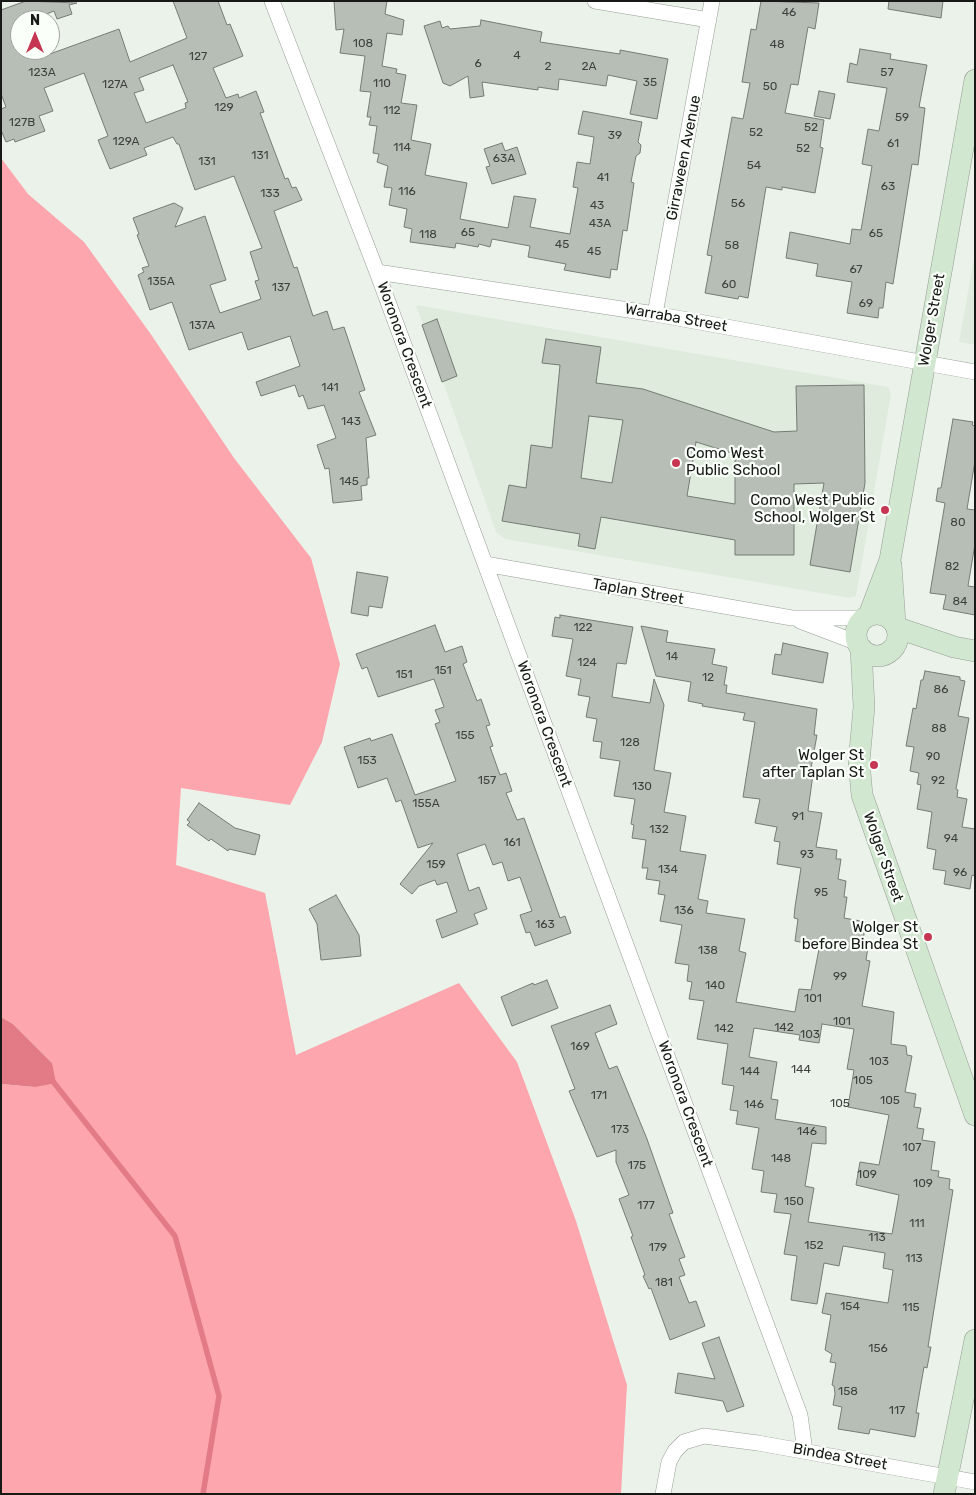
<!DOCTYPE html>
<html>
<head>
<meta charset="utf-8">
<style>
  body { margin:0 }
  #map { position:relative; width:976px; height:1495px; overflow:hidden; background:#ebf2ea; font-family:Rubik,sans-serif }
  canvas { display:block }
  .frame { position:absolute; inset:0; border:2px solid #161916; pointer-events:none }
  .north { position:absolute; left:10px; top:10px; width:50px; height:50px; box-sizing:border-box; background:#fafff9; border:1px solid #9fa39e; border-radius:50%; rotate:0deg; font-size:14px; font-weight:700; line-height:20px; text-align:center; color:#161916 }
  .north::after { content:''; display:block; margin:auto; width:18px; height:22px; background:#c63652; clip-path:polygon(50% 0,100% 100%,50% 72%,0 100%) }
</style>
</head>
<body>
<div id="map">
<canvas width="976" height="1495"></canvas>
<div class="frame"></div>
<div class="north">N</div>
</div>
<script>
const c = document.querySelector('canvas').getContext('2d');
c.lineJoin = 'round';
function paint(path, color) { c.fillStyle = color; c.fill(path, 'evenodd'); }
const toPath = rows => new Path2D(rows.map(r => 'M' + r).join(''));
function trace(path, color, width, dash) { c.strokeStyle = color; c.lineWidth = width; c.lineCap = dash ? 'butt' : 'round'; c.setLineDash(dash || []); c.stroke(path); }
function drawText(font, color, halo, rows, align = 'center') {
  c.font = font + ' Rubik,sans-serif'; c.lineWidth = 4.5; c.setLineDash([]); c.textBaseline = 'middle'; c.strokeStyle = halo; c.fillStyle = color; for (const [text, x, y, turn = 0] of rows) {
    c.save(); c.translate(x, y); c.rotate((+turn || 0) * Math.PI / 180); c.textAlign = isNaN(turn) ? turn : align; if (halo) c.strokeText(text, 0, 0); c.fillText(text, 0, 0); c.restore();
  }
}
paint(toPath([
  [975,253,975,345,959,342],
  [416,305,888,387,891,394,856,596,850,598,505,539,496,532]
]), '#dfecdd');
paint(toPath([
  [1,158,28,194,84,242,150,333,234,458,311,558,340,664,322,742,290,805,181,788,176,865,265,893,296,1055,459,983,517,1062,576,1221,627,1385,621,1494,1,1494,1,1084,35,1087,52,1063,13,1024,1,1017]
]), '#fda6ad');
paint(toPath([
  [1,1017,13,1024,52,1063,56,1083,35,1087,1,1084]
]), '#e27b86');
trace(toPath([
  [51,1079,175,1236,219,1396,203,1494]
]), '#e27b86', 5.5);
const building = toPath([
  [26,1,77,3,69,5,72,14,57,19,54,11,31,20,20,20,20,50,33,50,36,59,119,29,130,62,187,38,173,1,218,1,227,25,230,24,243,56,213,68,226,98,238,94,239,98,256,91,264,112,260,113,285,179,288,178,292,188,296,187,302,200,274,211,294,268,297,267,313,316,327,311,333,330,344,327,365,390,359,392,376,435,366,438,369,478,367,478,367,485,361,486,362,500,333,503,329,468,325,469,317,445,336,438,324,405,308,409,303,395,299,397,295,385,261,396,256,382,300,366,290,336,248,350,242,332,189,350,172,302,150,310,138,275,144,272,142,268,149,266,137,235,139,234,133,218,174,203,183,208,175,227,205,216,226,280,210,285,220,313,261,299,255,281,259,280,250,252,262,248,234,176,195,190,179,144,177,144,173,137,144,148,147,155,110,169,98,140,108,136,84,73,44,88,53,111,39,116,45,131,15,142,14,139,6,142,1,130,1,109,6,107,1,94,1,10,26,1],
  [173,65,188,102,185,103,186,108,146,123,134,93,144,90,139,78,173,65],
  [334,1,387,1,385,14,404,20,402,35,387,33,382,66,397,69,396,73,406,75,401,103,417,105,411,140,431,144,425,175,467,183,460,219,508,228,514,196,536,199,530,227,570,234,578,188,573,187,577,162,590,164,594,137,578,134,583,111,642,122,638,142,641,145,640,153,636,156,631,182,634,183,627,231,623,230,617,270,611,269,610,278,564,270,566,264,528,257,530,246,492,239,490,247,479,244,478,247,456,243,455,248,410,242,412,229,404,227,407,209,389,205,392,188,384,187,388,166,377,162,379,154,373,153,377,126,369,125,371,117,367,117,371,92,360,91,365,56,340,53,344,29,336,30,334,1],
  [761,1,819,3,815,29,808,27,798,85,791,84,785,113,824,120,820,147,823,148,815,193,782,187,782,190,766,187,748,298,739,296,738,299,705,293,712,256,707,255,732,117,743,119,750,83,742,82,751,29,756,30,761,1],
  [889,1,943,1,941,18,888,9,889,1],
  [481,20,542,32,540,42,620,54,620,50,668,59,657,119,630,114,637,81,608,75,606,86,559,79,558,90,538,87,538,90,482,82,484,96,470,98,468,76,450,86,443,83,424,26,440,21,442,28,448,26,450,29,480,26,481,20],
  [860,49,891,54,890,59,927,65,919,107,925,108,918,165,912,164,893,284,886,282,883,308,879,308,878,318,847,313,852,282,816,276,818,264,786,258,790,232,850,244,852,229,861,230,872,166,862,164,868,129,879,131,887,88,847,82,850,63,857,65,860,49],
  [819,91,835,94,830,119,814,116,819,91],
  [502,143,505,151,517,147,526,174,492,184,486,167,490,166,484,149,502,143],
  [437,319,457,376,442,382,422,325,437,319],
  [546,339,601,347,596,383,643,389,774,432,797,431,796,386,864,385,865,483,850,572,810,565,824,483,794,484,794,555,735,555,735,540,601,517,595,549,578,546,580,534,502,521,509,485,526,488,531,445,552,448,560,365,542,363,546,339],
  [589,416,623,420,612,483,581,478,589,416],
  [696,442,735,454,735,504,687,496,696,442],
  [953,419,973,422,972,425,975,426,975,461,967,509,975,510,975,544,968,586,975,587,975,615,943,609,946,595,930,593,945,503,936,501,938,488,941,488,953,419],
  [357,572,388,577,382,608,369,606,368,616,351,613,357,572],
  [560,615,633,627,626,664,617,663,612,697,650,703,654,679,664,705,654,770,671,773,664,812,686,816,680,851,706,855,698,899,708,901,706,913,745,919,739,951,746,953,736,1002,795,1012,799,989,811,990,819,949,805,946,805,943,795,941,798,919,794,918,795,907,801,868,777,864,780,842,774,841,777,827,755,823,760,799,743,797,755,722,743,720,745,713,702,706,703,704,688,701,691,682,656,676,641,626,668,631,666,642,715,649,712,664,727,667,724,685,727,685,726,693,817,709,814,735,817,735,810,774,813,774,808,811,822,813,816,847,837,850,836,859,841,859,838,879,846,881,844,897,847,897,844,918,866,922,863,940,869,941,866,960,870,961,862,1006,894,1012,891,1044,906,1046,907,1055,912,1056,905,1092,916,1094,914,1107,921,1108,917,1128,924,1129,922,1140,935,1142,931,1170,939,1171,938,1177,950,1179,949,1189,953,1190,928,1347,931,1347,927,1368,924,1367,921,1384,916,1413,919,1413,915,1437,870,1429,869,1434,838,1429,842,1407,833,1405,835,1394,834,1386,832,1385,836,1363,830,1362,832,1354,825,1350,831,1315,822,1313,826,1293,888,1303,893,1270,883,1268,885,1253,843,1246,839,1266,824,1263,817,1304,791,1300,797,1256,784,1254,791,1214,774,1212,777,1194,761,1192,764,1171,752,1169,759,1128,736,1124,738,1111,730,1110,734,1086,722,1084,728,1044,697,1039,704,1001,689,999,692,982,687,981,689,965,675,963,682,925,660,921,665,895,658,894,660,881,646,879,648,868,642,868,646,840,632,838,634,825,631,824,635,799,614,796,620,761,600,758,602,742,593,741,597,719,586,717,590,697,578,695,581,679,566,676,573,639,552,636,555,617,560,618,560,615],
  [822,1024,854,1029,847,1069,854,1070,848,1107,889,1115,879,1165,860,1162,856,1185,899,1195,892,1234,808,1222,814,1188,805,1186,812,1143,826,1144,826,1127,775,1119,778,1100,771,1099,777,1062,749,1057,754,1028,800,1035,799,1040,819,1043,822,1024],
  [435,625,445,652,462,646,467,662,463,664,477,701,481,699,490,725,486,726,493,746,490,747,500,775,506,773,512,791,506,793,517,820,524,818,560,918,565,916,571,933,535,946,530,932,526,933,520,915,532,911,520,877,508,881,502,862,493,865,485,844,457,854,469,891,479,887,487,909,474,914,478,924,442,938,436,920,457,912,447,882,437,885,435,880,419,886,412,894,400,884,433,843,418,848,401,800,396,802,387,778,358,788,344,747,370,738,371,741,392,734,415,795,456,781,435,724,440,722,435,710,444,707,434,679,378,697,367,667,362,669,356,654,435,625],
  [783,643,828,653,823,683,772,674,775,654,781,655,783,643],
  [925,671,960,677,960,680,965,681,958,716,969,718,956,789,958,790,957,797,967,799,962,827,975,829,975,876,972,875,970,889,944,884,946,871,933,869,936,850,927,848,932,812,917,809,921,785,917,784,919,773,910,771,914,747,906,746,913,708,916,709,921,680,923,680,925,671],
  [199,803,235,828,260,835,255,855,229,849,228,851,211,839,209,841,187,825,190,822,187,820,199,803],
  [336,895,359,935,361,956,321,960,317,924,309,909,336,895],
  [547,980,558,1008,512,1026,501,997,533,983,534,985,547,980],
  [610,1005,617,1024,595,1033,609,1069,617,1066,647,1139,673,1213,669,1214,685,1257,679,1259,685,1275,679,1277,689,1303,696,1301,705,1326,670,1340,651,1288,649,1289,643,1276,645,1275,631,1237,633,1236,619,1199,629,1195,616,1162,616,1150,597,1157,569,1091,575,1089,551,1026,610,1005],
  [719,1337,744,1406,727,1412,723,1401,675,1393,678,1373,715,1379,702,1343,719,1337]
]);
paint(building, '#b7beb6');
trace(building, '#757c74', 1);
const street = toPath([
  [272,1,377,272,800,1415,805,1451],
  [595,1,709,20],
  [377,272,655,314,975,372],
  [655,314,712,1],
  [485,564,792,618,864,618],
  [800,621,858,643],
  [663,1494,669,1462,675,1451,684,1442,704,1436,758,1443,975,1482]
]);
const secondary = toPath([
  [891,565,895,623],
  '856 635a21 21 0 1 1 42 0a21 21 0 1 1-42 0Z',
  [869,615,890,560,975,80],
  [898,628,954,647,975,651],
  [861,648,864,707,859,762,862,795,975,1115],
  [944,1494,975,1340]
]);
trace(street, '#979e96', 16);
trace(secondary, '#979e96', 22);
trace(street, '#fff', 15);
trace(secondary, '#d1e7cf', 21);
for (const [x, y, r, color] of [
  [676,463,5,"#c63652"],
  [885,510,5,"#c63652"],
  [874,765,5,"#c63652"],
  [928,937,5,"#c63652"]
]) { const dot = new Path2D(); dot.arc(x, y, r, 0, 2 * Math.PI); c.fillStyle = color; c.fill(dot); trace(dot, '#fafff9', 2); }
drawText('12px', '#3e423e', null, [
  ["46",789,13],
  ["108",363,44],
  ["48",777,45],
  ["4",517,56],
  ["127",198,57],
  ["6",478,64],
  ["2",548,67],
  ["2A",589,67],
  ["123A",42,73],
  ["57",887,73],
  ["35",650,83],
  ["110",382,84],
  ["127A",115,85],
  ["50",770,87],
  ["129",224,108],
  ["112",392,111],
  ["59",902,118],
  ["127B",22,123],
  ["52",811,128],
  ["52",756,133],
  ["39",615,136],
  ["129A",126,142],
  ["61",893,144],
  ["114",402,148],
  ["52",803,149],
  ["131",260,156],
  ["63A",504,159],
  ["131",207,162],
  ["54",754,166],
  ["41",603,178],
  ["63",888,187],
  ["116",407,192],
  ["133",270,194],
  ["56",738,204],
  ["43",597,206],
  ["43A",600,224],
  ["65",468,233],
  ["65",876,234],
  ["118",428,235],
  ["45",562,245],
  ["58",732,246],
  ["45",594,252],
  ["67",856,270],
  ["135A",161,282],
  ["60",729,285],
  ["137",281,288],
  ["69",866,304],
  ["137A",202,326],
  ["141",330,388],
  ["143",351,422],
  ["145",349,482],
  ["80",958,523],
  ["82",952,567],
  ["84",960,602],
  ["122",583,628],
  ["14",672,657],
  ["124",587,663],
  ["151",443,671],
  ["151",404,675],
  ["12",708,678],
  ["86",941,690],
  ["88",939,729],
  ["155",465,736],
  ["128",630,743],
  ["90",933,757],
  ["153",367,761],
  ["157",487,781],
  ["92",938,781],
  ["130",642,787],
  ["155A",426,804],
  ["91",798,817],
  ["132",659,830],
  ["94",951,839],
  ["161",512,843],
  ["93",807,855],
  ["159",436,865],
  ["134",668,870],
  ["96",960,873],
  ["95",821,893],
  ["136",684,911],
  ["163",545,925],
  ["138",708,951],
  ["99",840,977],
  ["140",715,986],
  ["101",813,999],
  ["101",842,1022],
  ["142",784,1028],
  ["142",724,1029],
  ["103",810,1035],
  ["169",580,1047],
  ["103",879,1062],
  ["144",801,1070],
  ["144",750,1072],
  ["105",863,1081],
  ["171",599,1096],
  ["105",890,1101],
  ["105",840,1104],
  ["146",754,1105],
  ["173",620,1130],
  ["146",807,1132],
  ["107",912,1148],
  ["148",781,1159],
  ["175",637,1166],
  ["109",867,1175],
  ["109",923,1184],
  ["150",794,1202],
  ["177",646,1206],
  ["111",917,1224],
  ["113",877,1238],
  ["152",814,1246],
  ["179",658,1248],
  ["113",914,1259],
  ["181",664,1283],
  ["154",850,1307],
  ["115",911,1308],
  ["156",878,1349],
  ["158",848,1392],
  ["117",897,1411]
]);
drawText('15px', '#161916', '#fafff9', [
  ["Girraween Avenue",684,158,-79],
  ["Warraba Street",676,318,10],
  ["Wolger Street",932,320,-80],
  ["Woronora Crescent",404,345,70],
  ["Taplan Street",638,592,10],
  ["Woronora Crescent",544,724,70],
  ["Wolger Street",883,857,71],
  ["Woronora Crescent",685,1104,70],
  ["Bindea Street",840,1457,10]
]);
drawText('15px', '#161916', '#fafff9', [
  ["Como West",686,454,"left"],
  ["Public School",686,471,"left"],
  ["Como West Public",875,501],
  ["School, Wolger St",875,518],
  ["Wolger St",864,756],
  ["after Taplan St",864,773],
  ["Wolger St",918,928],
  ["before Bindea St",918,945]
], 'right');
</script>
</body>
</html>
